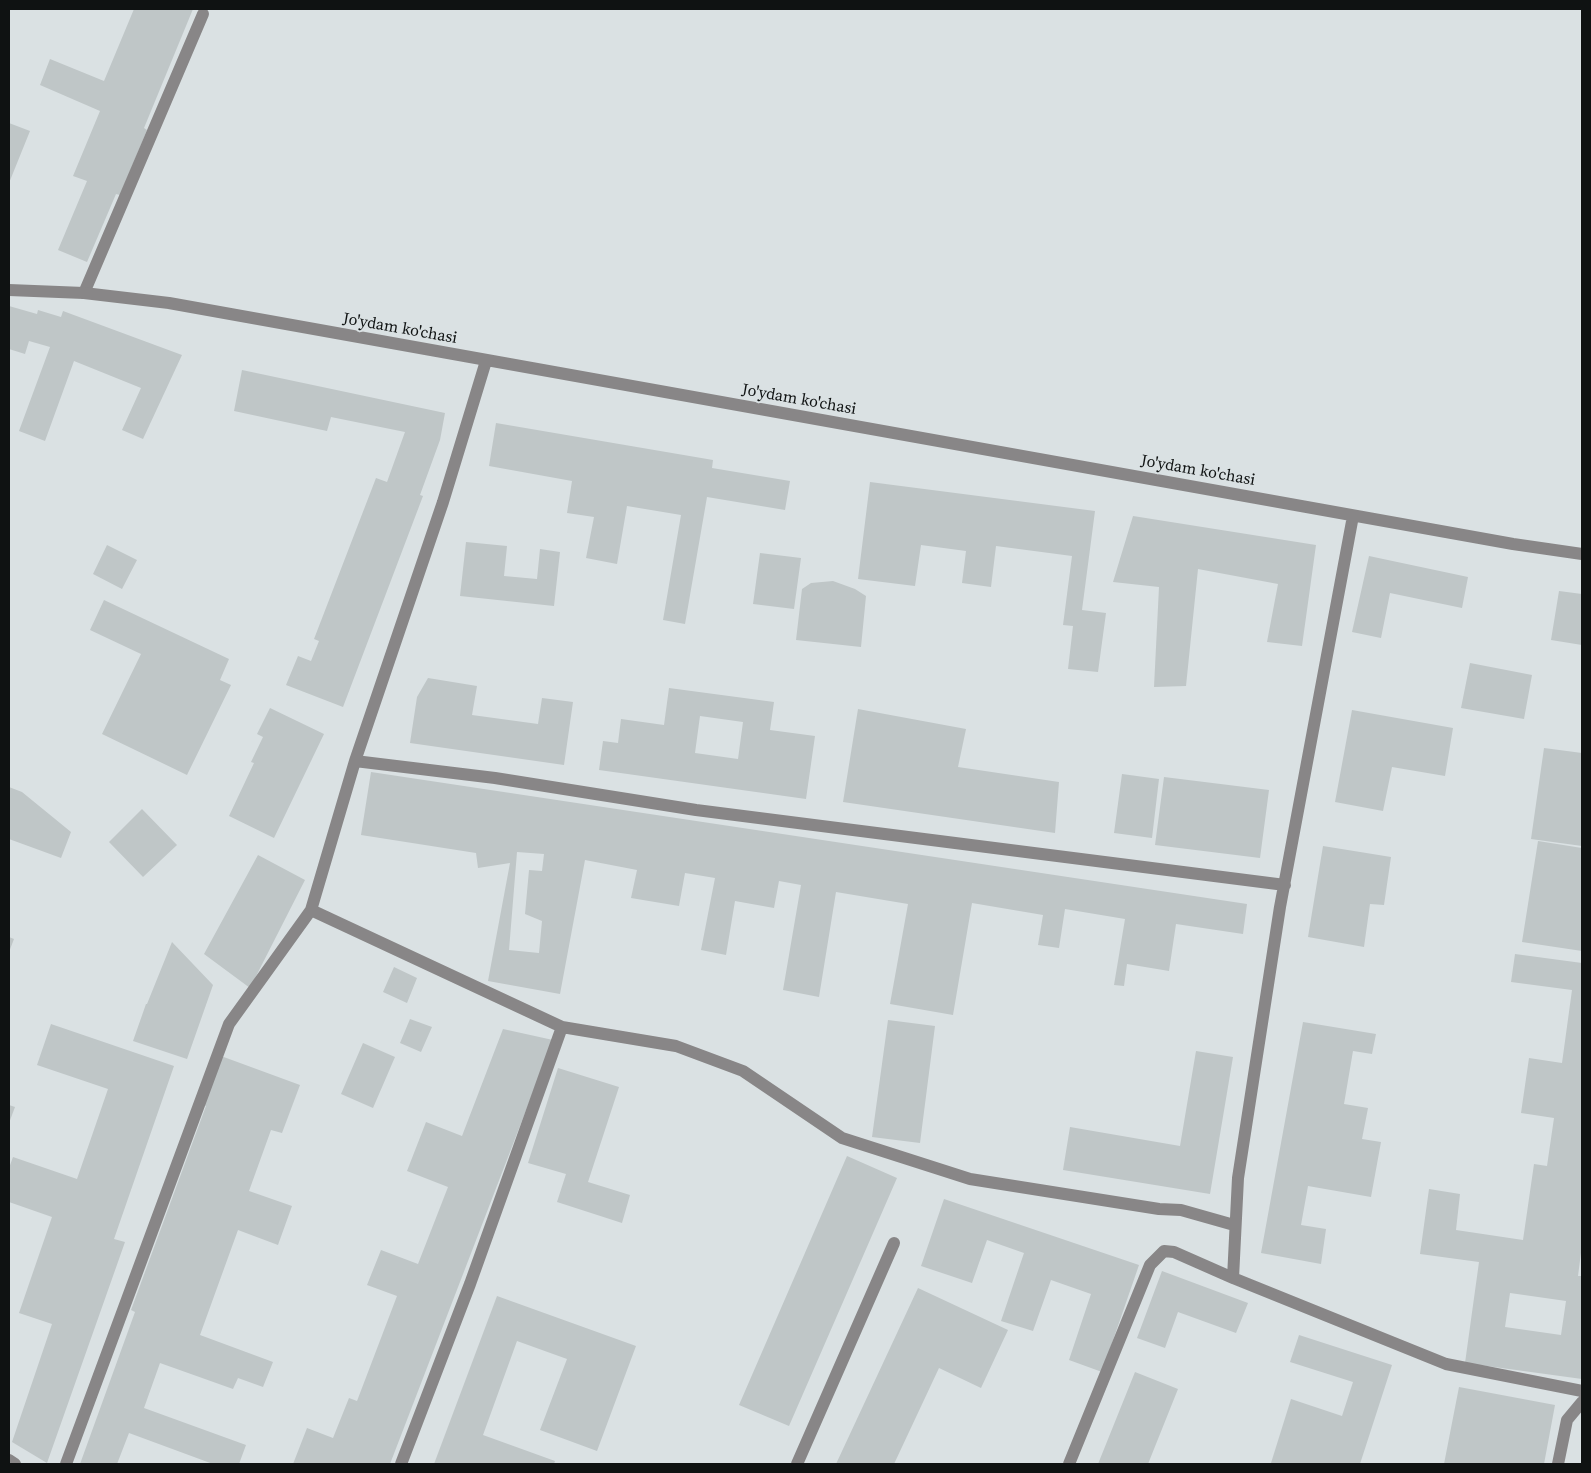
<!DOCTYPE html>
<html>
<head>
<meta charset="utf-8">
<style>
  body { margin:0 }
  #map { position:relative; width:1591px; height:1473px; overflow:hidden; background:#dae1e3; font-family:"Source Serif 4",serif }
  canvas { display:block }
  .frame { position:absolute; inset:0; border:10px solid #0f1212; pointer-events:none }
</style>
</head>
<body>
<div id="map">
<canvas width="1591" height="1473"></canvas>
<div class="frame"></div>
</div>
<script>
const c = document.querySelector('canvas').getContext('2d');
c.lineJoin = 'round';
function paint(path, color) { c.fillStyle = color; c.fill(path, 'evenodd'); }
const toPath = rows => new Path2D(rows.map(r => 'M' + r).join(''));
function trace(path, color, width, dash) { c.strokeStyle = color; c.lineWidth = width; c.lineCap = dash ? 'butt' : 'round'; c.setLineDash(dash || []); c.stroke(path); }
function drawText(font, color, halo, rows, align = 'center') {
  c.font = font + ' "Source Serif 4",serif'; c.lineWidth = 4; c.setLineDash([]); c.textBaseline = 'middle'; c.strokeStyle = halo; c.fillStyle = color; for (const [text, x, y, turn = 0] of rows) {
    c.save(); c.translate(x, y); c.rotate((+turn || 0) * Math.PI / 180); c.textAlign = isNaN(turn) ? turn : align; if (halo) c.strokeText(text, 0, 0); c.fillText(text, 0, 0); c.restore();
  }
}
paint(toPath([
  [134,9,193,9,144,128,147,130,120,195,116,194,87,262,58,250,87,181,73,176,100,111,40,85,50,59,104,81],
  [9,123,30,131,9,183],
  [9,306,37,314,38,310,61,317,63,311,182,355,143,439,122,430,141,388,74,361,45,441,19,431,50,347,29,341,25,354,9,349],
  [242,370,445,413,440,440,420,495,423,496,343,707,286,685,298,656,311,661,319,641,314,639,376,478,387,482,405,432,331,417,327,431,234,411],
  [496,423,713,460,712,468,790,481,785,510,707,497,685,624,663,620,681,515,627,506,617,564,586,558,594,517,567,513,572,481,489,466],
  [870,482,1095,511,1082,610,1106,613,1098,672,1068,669,1073,626,1063,625,1072,556,996,546,991,587,962,583,966,551,921,545,915,586,858,579],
  [1133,516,1316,545,1302,646,1267,642,1278,584,1198,569,1186,686,1154,687,1159,587,1113,582],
  [466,542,507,546,504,576,537,579,540,549,560,552,554,606,460,596],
  [107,545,137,560,122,589,93,574],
  [760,553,801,558,794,609,753,604],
  [1369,556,1468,577,1462,608,1390,593,1381,638,1352,632],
  [833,581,855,589,866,596,861,647,796,640,802,589,811,583],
  [1559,591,1582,594,1582,645,1551,640],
  [104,600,229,659,220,680,231,685,187,775,102,734,141,654,90,630],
  [1470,663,1532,675,1524,719,1461,708],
  [428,678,477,686,472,715,538,724,542,698,573,702,564,765,410,743,417,697],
  [669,688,774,702,770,730,815,736,806,799,599,770,603,741,618,743,621,719,664,725],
  [700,716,743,722,738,759,695,753],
  [270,708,324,734,274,838,229,816,254,763,251,762,263,737,257,734],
  [858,709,966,729,958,767,1059,782,1055,833,843,802],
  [1352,710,1453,728,1445,776,1392,767,1383,811,1335,802],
  [1544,748,1582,753,1582,846,1531,839],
  [371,772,1247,904,1243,934,1176,924,1169,971,1127,964,1124,986,1114,985,1125,919,1065,909,1059,948,1038,945,1043,915,972,903,953,1015,890,1004,908,904,836,892,819,997,783,990,801,885,779,881,774,908,735,901,726,955,701,950,715,878,685,873,679,906,631,898,637,870,585,860,560,994,488,981,510,863,478,868,476,853,361,835],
  [517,852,544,854,542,871,529,870,525,914,542,921,539,953,509,950],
  [1122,774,1159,779,1152,838,1114,833],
  [1164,777,1269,790,1260,858,1155,845],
  [9,787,22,792,71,832,61,858,9,839],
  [142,809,177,845,143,877,109,842],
  [1538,841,1582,848,1582,951,1522,942],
  [1323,846,1391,857,1384,905,1370,904,1364,947,1308,937],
  [258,855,305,880,250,988,204,954],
  [9,937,14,939,9,952],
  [172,942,213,985,187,1059,133,1041,146,1004,147,1004],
  [1515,954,1582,963,1582,1245,1578,1276,1582,1276,1582,1379,1465,1363,1479,1262,1420,1254,1429,1189,1460,1194,1456,1230,1523,1240,1534,1164,1547,1166,1554,1118,1521,1113,1529,1058,1562,1063,1572,990,1511,982],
  [1510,1293,1566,1301,1561,1335,1505,1327],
  [394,967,417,978,407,1003,383,992],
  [410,1019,432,1027,421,1052,400,1043],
  [888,1020,935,1026,920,1143,872,1137],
  [1303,1022,1376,1034,1372,1054,1353,1051,1344,1104,1368,1108,1362,1139,1381,1142,1371,1197,1308,1186,1301,1225,1326,1229,1321,1264,1261,1253],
  [51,1024,174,1066,114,1239,125,1242,47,1463,12,1442,52,1324,19,1313,52,1217,9,1202,9,1168,13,1157,77,1179,108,1089,37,1065],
  [503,1029,553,1040,390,1464,293,1464,307,1428,333,1438,349,1398,357,1401,397,1296,367,1285,381,1250,418,1264,448,1187,407,1171,426,1122,462,1136],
  [363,1043,395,1057,373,1108,341,1094],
  [1196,1051,1233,1057,1210,1194,1063,1170,1070,1127,1180,1146],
  [221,1056,300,1085,282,1133,271,1130,249,1191,292,1206,278,1245,238,1230,200,1335,273,1362,263,1387,238,1378,233,1389,160,1363,144,1408,246,1445,239,1464,213,1464,129,1433,117,1464,80,1464,135,1312,131,1310,206,1106,203,1105],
  [558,1068,619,1087,588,1182,630,1195,622,1223,557,1202,566,1174,528,1163],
  [9,1105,15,1107,9,1123],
  [847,1156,897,1178,789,1426,739,1405],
  [944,1199,1139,1265,1102,1372,1069,1360,1091,1294,1051,1280,1033,1331,1001,1321,1024,1253,987,1240,972,1283,921,1266],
  [1162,1271,1248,1303,1236,1333,1178,1312,1165,1348,1137,1338],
  [918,1288,1008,1330,981,1388,939,1368,894,1464,836,1464],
  [497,1296,636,1346,597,1451,540,1430,567,1359,517,1341,483,1435,555,1461,554,1464,434,1464],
  [1299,1335,1392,1365,1360,1464,1271,1463,1291,1399,1342,1416,1353,1382,1290,1362],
  [1135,1372,1178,1389,1148,1464,1098,1464],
  [1459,1387,1555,1405,1544,1464,1444,1464]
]), '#bfc6c7');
trace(toPath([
  [84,293,203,14]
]), '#888687', 12);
trace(toPath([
  [9,290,84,293,169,303,1513,544,1582,554],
  [1353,516,1280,907,1238,1178,1233,1278,1446,1364,1582,1391],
  [355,761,443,502,486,361],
  [311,910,355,761,495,778,696,810,1285,885],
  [9,1460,15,1464],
  [66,1464,229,1024,311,910,562,1027],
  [401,1464,470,1284,562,1027,676,1046,743,1071,842,1138,970,1179,1159,1209,1181,1210,1234,1225],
  [797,1464,894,1243],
  [1069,1464,1150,1265,1164,1251,1174,1252,1233,1278],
  [1558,1464,1567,1420,1582,1402]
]), '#888687', 12);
drawText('16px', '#0f1212', '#dae1e3', [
  ["Jo'ydam ko'chasi",400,329,10],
  ["Jo'ydam ko'chasi",799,400,10],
  ["Jo'ydam ko'chasi",1198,471,10]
]);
</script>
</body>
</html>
